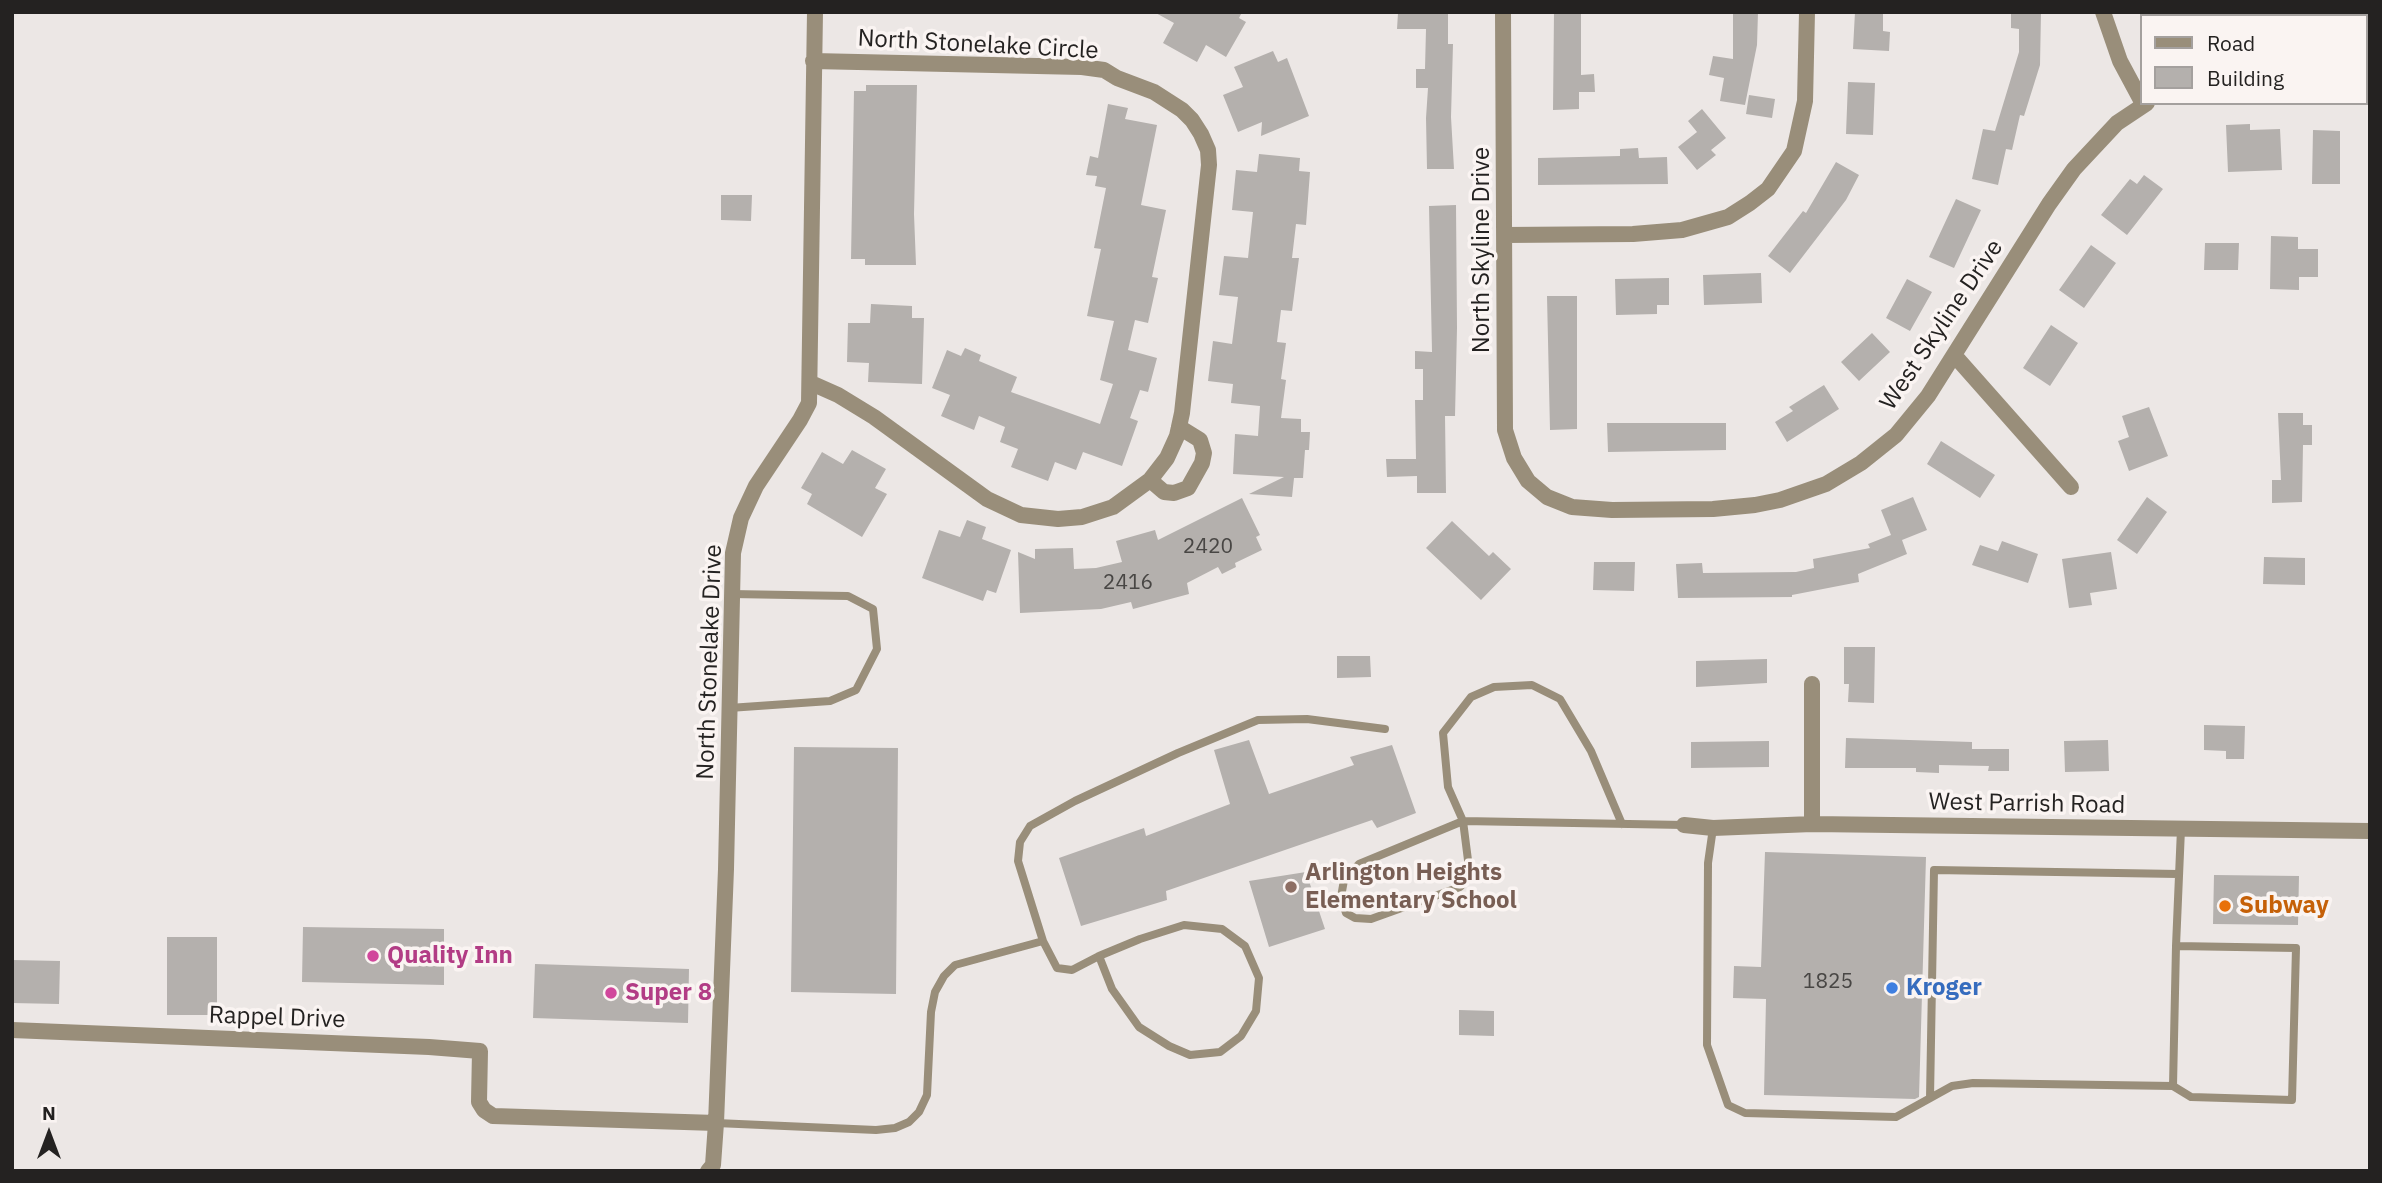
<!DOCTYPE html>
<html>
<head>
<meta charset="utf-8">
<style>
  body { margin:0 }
  #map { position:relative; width:2382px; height:1183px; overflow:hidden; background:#ece7e5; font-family:"IBM Plex Sans",sans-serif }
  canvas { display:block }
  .frame { position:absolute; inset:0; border:14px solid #242221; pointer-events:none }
  .legend { position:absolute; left:2140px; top:14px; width:228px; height:91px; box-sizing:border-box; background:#faf4f2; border:2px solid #a4a09e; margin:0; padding:9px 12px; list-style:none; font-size:21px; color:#242221 }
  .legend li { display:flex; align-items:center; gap:14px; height:35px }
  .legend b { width:35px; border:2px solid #a4a09e }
  .north { position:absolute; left:14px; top:1099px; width:70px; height:70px; -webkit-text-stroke:5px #faf4f2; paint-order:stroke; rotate:0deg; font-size:19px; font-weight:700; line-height:28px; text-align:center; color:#242221 }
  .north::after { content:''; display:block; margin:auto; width:24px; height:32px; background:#242221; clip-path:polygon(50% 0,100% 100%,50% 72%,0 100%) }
</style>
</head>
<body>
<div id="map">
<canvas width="2382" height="1183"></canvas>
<div class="frame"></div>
<ul class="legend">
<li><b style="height:9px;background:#998e7a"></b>Road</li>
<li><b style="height:19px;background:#b4b0ad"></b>Building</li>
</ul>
<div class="north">N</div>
</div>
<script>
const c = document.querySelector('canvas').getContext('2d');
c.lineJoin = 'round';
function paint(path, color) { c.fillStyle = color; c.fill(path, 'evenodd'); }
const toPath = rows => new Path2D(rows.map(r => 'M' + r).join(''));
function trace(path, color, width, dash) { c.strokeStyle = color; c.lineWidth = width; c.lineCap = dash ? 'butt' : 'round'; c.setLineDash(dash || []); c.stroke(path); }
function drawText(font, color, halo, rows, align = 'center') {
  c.font = font + ' "IBM Plex Sans",sans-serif'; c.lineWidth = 7; c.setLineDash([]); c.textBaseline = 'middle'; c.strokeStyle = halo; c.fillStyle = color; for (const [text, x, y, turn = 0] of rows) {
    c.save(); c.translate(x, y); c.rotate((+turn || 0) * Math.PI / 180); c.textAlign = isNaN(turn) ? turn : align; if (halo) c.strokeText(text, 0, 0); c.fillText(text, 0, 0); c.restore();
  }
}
paint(toPath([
  [1154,12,1242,12,1239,18,1246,22,1226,57,1206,45,1197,62,1163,43,1174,23],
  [1448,12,1448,44,1453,44,1451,117,1454,169,1427,169,1426,118,1428,88,1416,88,1416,69,1425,69,1426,29,1397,29,1398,13],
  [1554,12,1581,12,1581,75,1594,74,1595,92,1579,92,1579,109,1553,110],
  [1733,12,1758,12,1757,45,1745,105,1720,101,1724,78,1709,75,1713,56,1733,59],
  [1855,12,1883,12,1883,31,1890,32,1889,51,1853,49],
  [2011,12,2041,12,2040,65,2024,116,2020,115,2012,150,2006,149,1998,185,1972,179,1983,129,1995,131,2019,52,2019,29,2011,28],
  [1273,51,1278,62,1287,58,1309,116,1261,136,1262,122,1238,132,1223,95,1243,87,1234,67],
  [1848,82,1875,83,1873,135,1846,134],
  [866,85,917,85,914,214,916,265,865,265,865,259,851,259,854,91,866,91],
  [1749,95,1775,99,1772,118,1746,114],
  [1108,104,1128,108,1125,119,1157,125,1141,205,1166,210,1152,277,1158,278,1148,323,1135,320,1128,350,1157,358,1148,392,1140,390,1130,418,1138,421,1122,466,1083,452,1076,470,1055,462,1048,481,1011,467,1018,449,1000,442,1005,427,979,416,974,430,941,416,950,395,932,388,947,350,961,356,965,348,981,355,979,361,1017,377,1011,392,1100,424,1113,384,1100,380,1114,321,1087,316,1101,249,1094,248,1106,188,1095,186,1097,176,1086,175,1090,156,1098,158],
  [1702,109,1726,138,1711,150,1716,155,1697,170,1678,147,1697,132,1688,121],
  [2250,124,2250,130,2280,129,2282,170,2228,172,2226,125],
  [2313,130,2340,131,2340,184,2312,184],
  [1638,148,1639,158,1667,157,1668,184,1538,185,1538,158,1620,156,1620,149],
  [1259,154,1300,158,1299,171,1310,172,1306,225,1296,224,1292,258,1299,258,1292,311,1281,310,1277,342,1286,343,1281,379,1286,380,1281,418,1301,419,1301,432,1310,432,1309,450,1305,450,1303,478,1294,478,1292,497,1249,494,1284,477,1233,474,1235,434,1258,436,1260,406,1231,403,1233,384,1208,381,1213,341,1232,344,1238,297,1219,295,1224,256,1248,258,1253,212,1232,210,1236,170,1257,172],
  [1836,162,1859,175,1846,200,1790,273,1768,256,1803,211,1806,213],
  [2144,175,2163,189,2127,235,2101,215,2130,179,2137,184],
  [721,195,752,195,751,221,721,220],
  [1956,199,1981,210,1954,268,1929,257],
  [1456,205,1457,328,1455,416,1445,416,1446,493,1417,493,1417,476,1387,477,1386,459,1416,459,1415,400,1423,400,1423,369,1415,369,1415,351,1432,352,1429,206],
  [2271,236,2298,237,2298,249,2318,249,2318,277,2299,277,2299,290,2270,289],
  [2205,243,2239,243,2238,270,2204,270],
  [2091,245,2116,263,2084,308,2059,290],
  [1761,273,1762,303,1704,305,1703,275],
  [1669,278,1669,305,1657,305,1657,314,1616,315,1615,279],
  [1907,279,1932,292,1910,331,1886,318],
  [1547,296,1577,296,1577,429,1550,430],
  [871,304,912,306,912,318,924,318,922,384,868,382,869,363,847,362,848,323,870,323],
  [2051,325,2078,343,2050,386,2023,368],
  [1872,333,1890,352,1859,381,1841,362],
  [1824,385,1839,409,1787,442,1775,422,1793,411,1789,407],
  [2149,407,2168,456,2129,471,2118,441,2129,437,2122,416],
  [2278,413,2303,413,2303,425,2312,425,2312,445,2303,445,2302,502,2272,503,2272,480,2281,480],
  [1607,423,1726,423,1726,450,1608,452],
  [1941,441,1995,475,1980,498,1927,464],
  [852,450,886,469,875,488,887,494,862,537,807,504,812,494,801,488,822,452,843,464],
  [1913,497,1927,530,1902,540,1907,554,1858,574,1859,582,1792,595,1792,597,1678,598,1676,564,1702,563,1703,573,1796,572,1814,568,1813,559,1870,548,1868,544,1891,535,1881,510],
  [2147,497,2167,512,2137,554,2117,540],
  [1242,498,1260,535,1256,537,1262,550,1235,563,1236,567,1222,574,1218,567,1187,583,1189,594,1133,609,1131,602,1101,609,1020,613,1018,552,1035,559,1035,549,1073,548,1074,569,1096,568,1122,562,1116,541,1155,530,1158,540],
  [967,520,986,527,982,539,1011,550,996,593,987,590,983,601,922,578,939,530,960,537],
  [1452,521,1489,556,1493,552,1511,569,1481,600,1426,548],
  [2002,541,2038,554,2028,583,1972,565,1980,545,1998,551],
  [2111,552,2117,589,2090,593,2092,605,2069,608,2062,559],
  [2264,557,2305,558,2305,585,2263,584],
  [1594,562,1635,562,1634,591,1593,590],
  [1844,647,1875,647,1874,703,1848,702,1849,684,1844,684],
  [1337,656,1370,656,1371,677,1337,678],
  [1767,659,1767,683,1696,687,1696,661],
  [2204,725,2245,726,2244,759,2226,759,2226,751,2204,750],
  [1846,738,1972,742,1972,749,2009,749,2009,771,1988,771,1989,766,1939,765,1939,773,1916,772,1916,768,1845,768],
  [1249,740,1269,794,1354,765,1350,757,1392,745,1416,813,1377,828,1372,820,1166,891,1167,900,1081,926,1059,858,1144,828,1146,836,1230,804,1214,750],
  [2108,740,2109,771,2065,772,2064,741],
  [1769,741,1769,767,1691,768,1691,742],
  [794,747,898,748,896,994,791,992],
  [1765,852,1926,857,1919,1097,1915,1099,1764,1095,1766,999,1733,998,1734,966,1761,967],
  [1306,872,1325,929,1269,947,1249,881],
  [2214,875,2299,876,2298,925,2213,924],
  [303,927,444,929,444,985,302,982],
  [167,937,217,937,217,1015,167,1015],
  [12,960,60,961,59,1004,12,1003],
  [535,964,689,969,688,1023,533,1018],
  [1459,1010,1494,1011,1494,1036,1459,1035]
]), '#b4b0ad');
trace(toPath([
  [729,708,830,701,856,690,877,649,873,609,848,596,731,594],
  [1463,821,1469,868,1467,880,1460,887,1371,919,1355,918,1346,913,1341,897,1344,880,1359,864,1463,821],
  [1622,824,1591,751,1560,699,1532,685,1494,687,1471,697,1443,733,1448,787,1463,821,1684,825],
  [1713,828,1708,863,1707,1045,1728,1105,1745,1113,1896,1117,1952,1086,1973,1083,2173,1086,2191,1097,2292,1100,2296,948,2176,946,2181,829],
  [1043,941,1057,968,1072,970,1099,956,1140,939,1184,925,1222,929,1245,946,1259,978,1256,1011,1241,1036,1220,1052,1190,1055,1169,1046,1139,1027,1112,989,1099,956],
  [2173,1086,2176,946],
  [1930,1098,1934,870,2178,874],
  [716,1123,876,1130,895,1128,909,1122,919,1112,927,1095,931,1012,935,992,944,976,955,965,1043,941,1018,861,1020,842,1030,826,1075,801,1178,753,1258,720,1307,719,1385,729]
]), '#998e7a', 8);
trace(toPath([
  [1503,12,1505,430,1514,458,1528,481,1547,497,1572,507,1612,510,1713,509,1755,505,1780,500,1826,484,1861,463,1896,435,1928,396,2049,204,2074,169,2117,123,2147,103],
  [2103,12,2120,61,2142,102],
  [2366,64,2370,65],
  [1505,235,1633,234,1682,230,1728,217,1750,203,1768,189,1794,151,1805,101,1807,12],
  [1955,356,2071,487],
  [811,383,838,395,874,417,987,499,1021,515,1058,519,1082,517,1113,507,1150,480,1167,458,1177,436,1182,413,1209,165,1208,150,1201,134,1192,120,1182,110,1154,92,1117,78,1104,70,1082,67,813,61],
  [1150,480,1164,492,1174,493,1188,488,1202,463,1204,453,1200,440,1179,427],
  [1812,684,1812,824],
  [1684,825,1713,828,1812,824,2370,831],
  [12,1030,429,1047,480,1051,479,1102,484,1110,493,1116,716,1123],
  [708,1171,713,1165,716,1123,726,869,733,553,741,518,756,486,800,420,809,403,815,12]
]), '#998e7a', 16);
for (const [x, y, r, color] of [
  [1291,887,7,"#8d6e63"],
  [2225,906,7,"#e8710a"],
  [373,956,7,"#d1479c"],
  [1892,988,7,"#3f7fe0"],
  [611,993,7,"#d1479c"]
]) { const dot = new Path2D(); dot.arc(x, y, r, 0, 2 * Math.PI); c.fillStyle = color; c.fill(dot); trace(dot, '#faf4f2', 2.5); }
drawText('21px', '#484644', null, [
  ["2420",1208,547],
  ["2416",1128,583],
  ["1825",1828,982]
]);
drawText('24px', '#242221', '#faf4f2', [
  ["North Stonelake Circle",978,45,3],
  ["North Skyline Drive",1482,250,-90],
  ["West Skyline Drive",1942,325,-56],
  ["North Stonelake Drive",710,662,-88],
  ["West Parrish Road",2027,804,1],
  ["Rappel Drive",277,1018,2]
]);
drawText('bold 24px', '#785e54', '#faf4f2', [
  ["Arlington Heights",1305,873],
  ["Elementary School",1305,901]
], 'left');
drawText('bold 24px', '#c56008', '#faf4f2', [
  ["Subway",2239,906]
], 'left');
drawText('bold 24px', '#b23c85', '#faf4f2', [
  ["Quality Inn",387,956],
  ["Super 8",625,993]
], 'left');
drawText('bold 24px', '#366cbe', '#faf4f2', [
  ["Kroger",1906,988]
], 'left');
</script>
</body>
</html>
